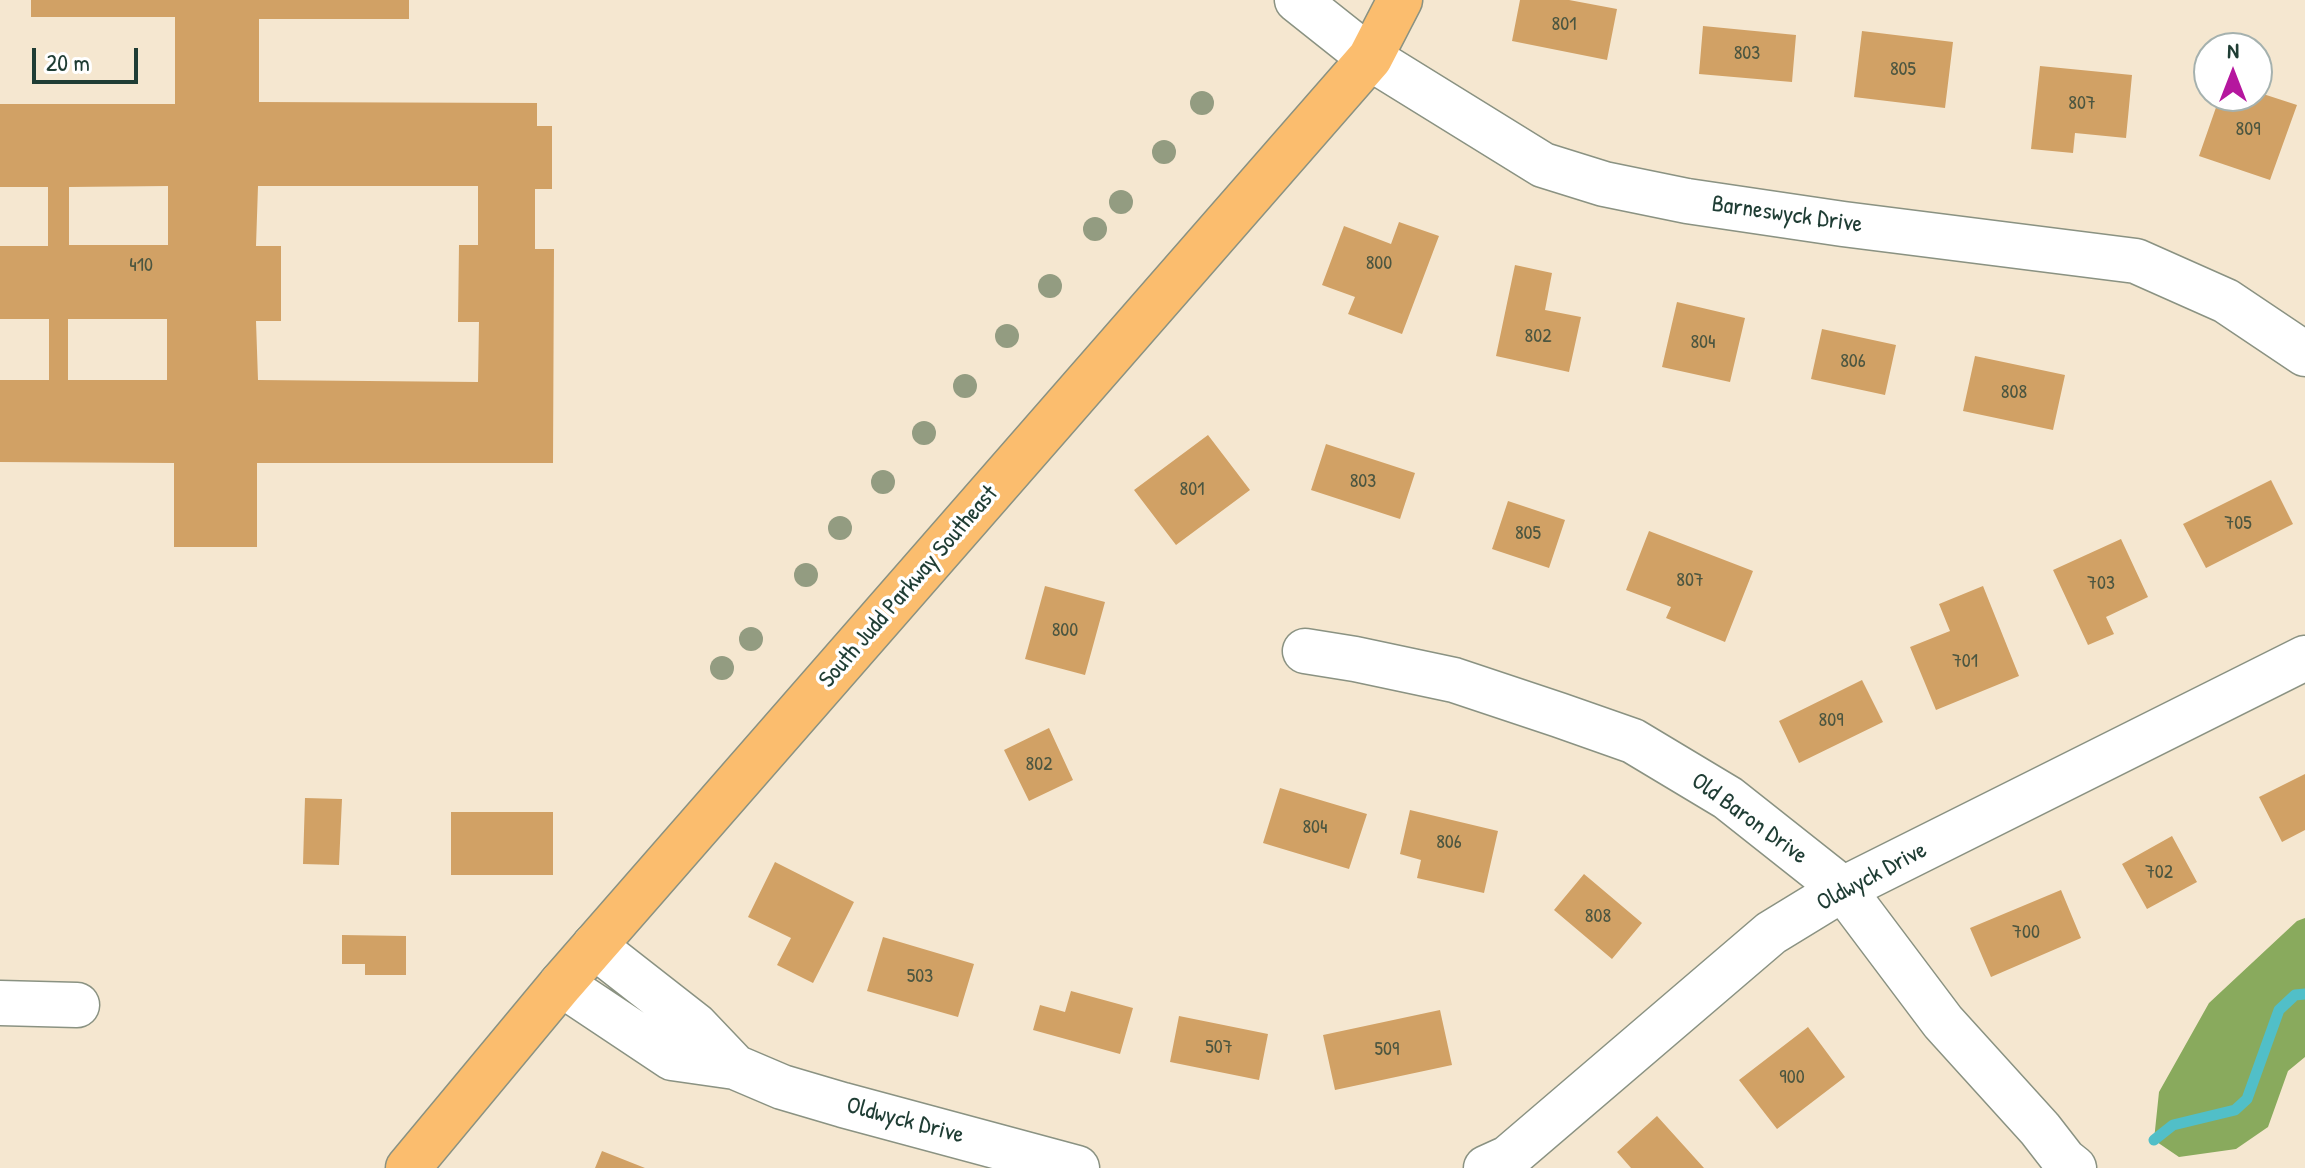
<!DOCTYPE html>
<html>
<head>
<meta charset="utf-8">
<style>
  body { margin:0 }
  #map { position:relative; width:2305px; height:1168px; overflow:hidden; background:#f5e7d0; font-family:"Patrick Hand",sans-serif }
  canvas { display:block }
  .north { position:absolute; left:2193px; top:32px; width:80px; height:80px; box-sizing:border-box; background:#fff; border:2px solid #a5b1ae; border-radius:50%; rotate:0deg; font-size:22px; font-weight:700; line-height:32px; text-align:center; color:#1f3d34 }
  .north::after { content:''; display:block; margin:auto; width:28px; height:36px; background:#b5179e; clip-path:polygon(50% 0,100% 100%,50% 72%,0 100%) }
  .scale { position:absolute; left:32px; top:48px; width:106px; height:36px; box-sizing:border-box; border:4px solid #1f3d34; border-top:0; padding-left:10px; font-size:24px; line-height:28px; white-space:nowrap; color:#1f3d34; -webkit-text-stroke:6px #fff; paint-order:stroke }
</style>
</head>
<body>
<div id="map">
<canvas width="2305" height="1168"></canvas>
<div class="north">N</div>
<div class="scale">20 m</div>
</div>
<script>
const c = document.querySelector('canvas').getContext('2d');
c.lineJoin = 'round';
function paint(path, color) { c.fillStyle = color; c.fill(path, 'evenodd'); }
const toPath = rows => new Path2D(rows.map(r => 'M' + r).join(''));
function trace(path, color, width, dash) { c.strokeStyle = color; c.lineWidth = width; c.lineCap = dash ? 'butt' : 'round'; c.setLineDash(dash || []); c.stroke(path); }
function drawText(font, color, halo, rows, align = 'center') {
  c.font = font + ' "Patrick Hand",sans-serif'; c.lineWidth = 7; c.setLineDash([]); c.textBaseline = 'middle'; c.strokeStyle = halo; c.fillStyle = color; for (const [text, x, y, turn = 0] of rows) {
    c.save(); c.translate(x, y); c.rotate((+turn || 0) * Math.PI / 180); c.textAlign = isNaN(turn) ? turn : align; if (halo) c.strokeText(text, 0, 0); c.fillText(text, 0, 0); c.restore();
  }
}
paint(toPath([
  [2305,918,2305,1057,2288,1071,2268,1127,2236,1149,2179,1157,2154,1140,2159,1092,2209,1003,2297,921]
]), '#89aa5d');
trace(toPath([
  [2154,1140,2173,1125,2235,1110,2247,1099,2279,1010,2295,995,2305,994]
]), '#51bfc8', 11);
paint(toPath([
  [31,0,409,0,409,19,259,19,259,102,537,103,537,126,552,126,552,189,535,189,535,249,554,249,553,463,257,463,257,547,174,547,174,463,0,462,0,380,49,380,49,319,0,319,0,246,48,246,48,187,0,187,0,104,175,104,175,17,31,17],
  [168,186,168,245,69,245,69,187],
  [258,186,478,186,478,245,459,245,458,322,479,322,478,382,258,380,256,321,281,321,281,246,256,246],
  [68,319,167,319,167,380,68,380],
  [1520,0,1569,0,1617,9,1607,60,1512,41],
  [1703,26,1796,35,1792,82,1699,74],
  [1862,31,1953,42,1945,108,1854,97],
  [2040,66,2132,75,2126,138,2075,133,2073,153,2031,149],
  [2257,92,2297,105,2270,180,2199,156,2220,96,2257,96],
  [1399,222,1439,236,1402,334,1348,314,1355,297,1322,285,1344,226,1391,244],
  [1515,265,1552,273,1545,310,1581,317,1569,372,1496,356],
  [1677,302,1745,318,1730,382,1662,367],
  [1822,329,1896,345,1885,395,1811,379],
  [1975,356,2065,375,2053,430,1963,411],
  [1208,435,1250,490,1176,545,1134,490],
  [1326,444,1415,473,1400,519,1311,490],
  [2271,480,2293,524,2206,568,2183,524],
  [1508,501,1565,520,1549,568,1492,549],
  [1649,531,1753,571,1725,642,1666,618,1671,607,1626,590],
  [2121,539,2148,597,2106,617,2114,634,2088,645,2053,570],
  [1045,586,1105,602,1085,675,1025,659],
  [1983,586,2019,676,1936,710,1910,647,1950,631,1939,604],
  [1862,680,1883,722,1799,763,1779,721],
  [1049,728,1073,780,1029,801,1004,750],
  [2305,774,2305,830,2282,842,2259,797],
  [1280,788,1367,814,1349,869,1263,843],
  [305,798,342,799,339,865,303,864],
  [1410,810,1498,831,1484,893,1417,878,1421,860,1400,854],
  [451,812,553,812,553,875,451,875],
  [2172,836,2197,882,2147,909,2122,864],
  [775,862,854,902,813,983,777,965,791,938,748,917],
  [1584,874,1642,923,1612,959,1554,910],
  [2061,890,2081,938,1991,977,1970,928],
  [342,935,406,936,406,975,365,975,365,964,342,964],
  [883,937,974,964,958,1017,867,991],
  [1071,991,1133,1008,1120,1054,1033,1030,1040,1005,1065,1012],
  [1440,1010,1452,1065,1335,1090,1323,1035],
  [1179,1016,1268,1034,1259,1080,1170,1062],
  [1808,1027,1845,1077,1777,1129,1739,1080],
  [1657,1116,1704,1168,1631,1168,1617,1152],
  [602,1151,645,1168,595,1168]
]), '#d1a165');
const minor = toPath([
  [1297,0,1370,58,1543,165,1604,184,1687,201,1843,224,2136,261,2226,301,2305,354],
  [1305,651,1355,659,1454,680,1559,715,1633,741,1728,798,1843,889,1943,1022,2040,1129,2064,1160,2074,1168],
  [594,946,695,1025,735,1067],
  [561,984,672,1058,735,1067,782,1087,843,1105,1077,1168],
  [0,1003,77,1005],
  [1486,1168,1508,1158,1771,933,1843,889,2305,658]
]);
const highway = toPath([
  [408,1168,561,984,1370,58,1400,0]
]);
trace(minor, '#8a9282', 47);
trace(highway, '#8a9282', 47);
trace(minor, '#fff', 44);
trace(highway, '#fbbd6e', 44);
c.fillStyle = '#939c81';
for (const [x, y] of [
  [1202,103],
  [1164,152],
  [1121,202],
  [1095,229],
  [1050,286],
  [1007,336],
  [965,386],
  [924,433],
  [883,482],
  [840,528],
  [806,575],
  [751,639],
  [722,668]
]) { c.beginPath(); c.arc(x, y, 12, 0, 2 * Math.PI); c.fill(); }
drawText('20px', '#4c5640', null, [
  ["801",1564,25],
  ["803",1747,54],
  ["805",1903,70],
  ["807",2082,104],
  ["809",2248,130],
  ["800",1379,264],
  ["410",141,266],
  ["802",1538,337],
  ["804",1703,343],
  ["806",1853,362],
  ["808",2014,393],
  ["803",1363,482],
  ["801",1192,490],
  ["705",2238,524],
  ["805",1528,534],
  ["807",1690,581],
  ["703",2101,584],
  ["800",1065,631],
  ["701",1965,662],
  ["809",1831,721],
  ["802",1039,765],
  ["804",1315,828],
  ["806",1449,843],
  ["702",2159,873],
  ["808",1598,917],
  ["700",2026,933],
  ["503",920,977],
  ["507",1219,1048],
  ["509",1387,1050],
  ["900",1792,1078]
]);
drawText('24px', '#1f3d34', '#fff', [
  ["Barneswyck Drive",1787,215,8],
  ["South Judd Parkway Southeast",909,587,-49],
  ["Old Baron Drive",1749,819,36],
  ["Oldwyck Drive",1872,877,-28],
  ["Oldwyck Drive",905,1121,15]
]);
</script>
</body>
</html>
